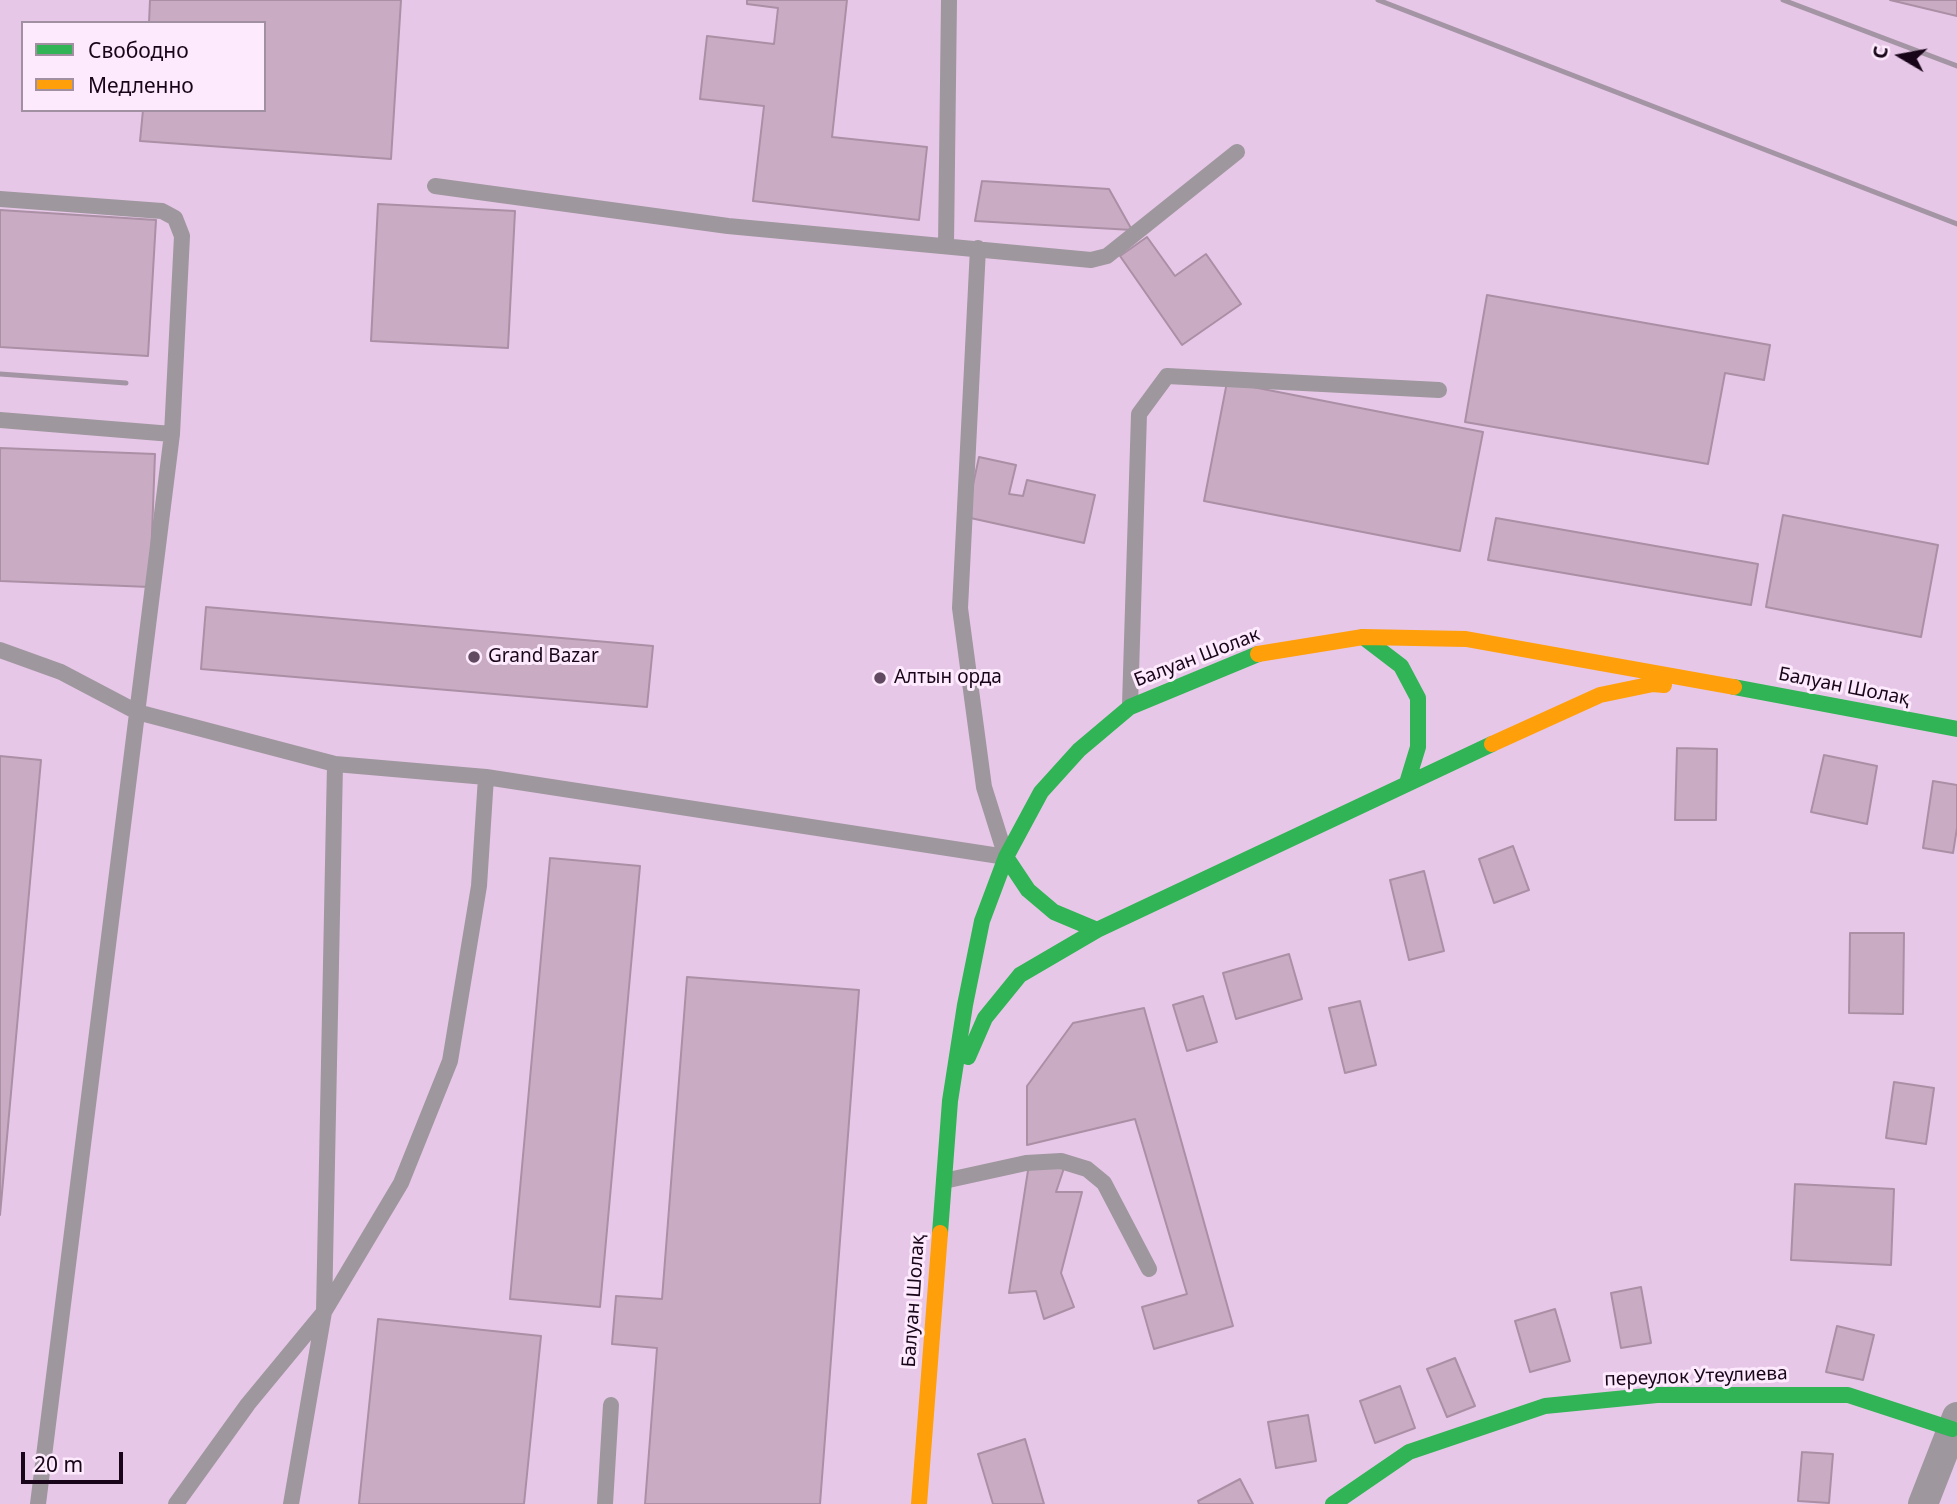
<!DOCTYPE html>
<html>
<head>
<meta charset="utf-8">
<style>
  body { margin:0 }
  #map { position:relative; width:1957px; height:1504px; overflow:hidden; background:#e7c7e7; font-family:"Noto Sans",sans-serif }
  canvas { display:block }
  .legend { position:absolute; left:21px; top:21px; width:245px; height:91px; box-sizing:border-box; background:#fdebfd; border:2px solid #a18fa2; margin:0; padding:9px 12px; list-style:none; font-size:21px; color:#180519 }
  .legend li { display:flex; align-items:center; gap:14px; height:35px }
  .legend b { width:35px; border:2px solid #a18fa2 }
  .north { position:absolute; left:1866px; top:21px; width:70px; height:70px; -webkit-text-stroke:5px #fdebfd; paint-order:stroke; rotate:280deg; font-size:19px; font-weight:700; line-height:28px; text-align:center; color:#180519 }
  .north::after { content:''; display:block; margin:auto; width:24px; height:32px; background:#180519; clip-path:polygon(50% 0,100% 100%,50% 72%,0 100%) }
  .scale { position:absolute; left:21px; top:1452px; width:102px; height:32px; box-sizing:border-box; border:4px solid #180519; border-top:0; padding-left:9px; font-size:21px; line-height:24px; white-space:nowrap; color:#180519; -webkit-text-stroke:5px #fdebfd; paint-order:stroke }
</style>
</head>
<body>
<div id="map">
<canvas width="1957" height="1504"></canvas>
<ul class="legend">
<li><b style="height:9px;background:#30b455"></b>Свободно</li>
<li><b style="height:9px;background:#ff9f0a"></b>Медленно</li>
</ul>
<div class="north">С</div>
<div class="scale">20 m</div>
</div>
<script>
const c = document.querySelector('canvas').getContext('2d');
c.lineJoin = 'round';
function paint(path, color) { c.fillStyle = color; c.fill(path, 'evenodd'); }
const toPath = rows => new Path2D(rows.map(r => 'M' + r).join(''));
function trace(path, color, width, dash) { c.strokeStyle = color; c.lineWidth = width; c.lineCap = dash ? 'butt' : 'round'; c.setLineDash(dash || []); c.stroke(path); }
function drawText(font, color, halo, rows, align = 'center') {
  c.font = font + ' "Noto Sans",sans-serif'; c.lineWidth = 6; c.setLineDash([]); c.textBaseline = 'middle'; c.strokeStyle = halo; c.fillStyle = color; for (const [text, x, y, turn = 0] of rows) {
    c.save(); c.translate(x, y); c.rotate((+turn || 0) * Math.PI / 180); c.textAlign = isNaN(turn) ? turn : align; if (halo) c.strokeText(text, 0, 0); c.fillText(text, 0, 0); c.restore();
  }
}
const building = toPath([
  [150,0,401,0,391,159,140,141,143,110,264,110,264,23,149,23,150,0],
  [747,0,847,0,832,137,927,147,919,220,753,201,764,106,700,99,707,36,774,44,778,8,747,4,747,0],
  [1890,0,1957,0,1957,16,1890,0],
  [982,181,1109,189,1132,230,975,221,982,181],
  [378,204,515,211,508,348,371,341,378,204],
  [0,210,156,220,148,356,0,347,0,210],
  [1147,237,1175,276,1206,254,1241,304,1182,345,1120,256,1147,237],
  [1487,295,1770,345,1764,380,1725,373,1708,464,1465,422,1487,295],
  [1227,382,1483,432,1460,551,1204,501,1227,382],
  [0,448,155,454,150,587,0,581,0,448],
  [979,457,1016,465,1009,494,1023,496,1027,480,1095,495,1084,543,966,517,979,457],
  [1783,515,1938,545,1921,637,1766,607,1783,515],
  [1496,518,1758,564,1751,605,1488,560,1496,518],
  [206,607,653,646,647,707,201,669,206,607],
  [1677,748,1717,749,1716,820,1675,820,1677,748],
  [1824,755,1877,766,1867,824,1811,812,1824,755],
  [0,756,41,760,0,1215,0,756],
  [1933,781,1957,785,1957,828,1953,853,1923,848,1933,781],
  [1513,846,1529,890,1494,903,1479,859,1513,846],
  [550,858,640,866,600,1307,510,1299,550,858],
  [1424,871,1444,951,1409,960,1390,880,1424,871],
  [1850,933,1904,933,1903,1014,1849,1013,1850,933],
  [1289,954,1302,999,1236,1019,1223,973,1289,954],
  [687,977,859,990,820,1504,645,1504,657,1348,612,1344,616,1296,662,1299,687,977],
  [1203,996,1217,1042,1187,1051,1173,1005,1203,996],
  [1360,1001,1376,1065,1345,1073,1329,1008,1360,1001],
  [1144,1008,1233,1326,1154,1349,1142,1307,1187,1294,1135,1119,1027,1145,1027,1086,1073,1023,1144,1008],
  [1894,1082,1934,1088,1926,1144,1886,1138,1894,1082],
  [1029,1164,1064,1168,1056,1192,1082,1192,1061,1273,1074,1307,1044,1319,1036,1291,1009,1293,1029,1164],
  [1795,1184,1894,1189,1891,1265,1791,1260,1795,1184],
  [1641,1287,1651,1343,1621,1348,1611,1293,1641,1287],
  [1555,1309,1570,1361,1530,1372,1515,1321,1555,1309],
  [378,1319,541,1336,524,1504,359,1504,378,1319],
  [1837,1326,1874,1335,1863,1380,1826,1372,1837,1326],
  [1455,1358,1475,1406,1447,1417,1427,1369,1455,1358],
  [1400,1386,1415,1428,1375,1443,1360,1401,1400,1386],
  [1308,1415,1316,1461,1276,1468,1268,1422,1308,1415],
  [1025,1439,1044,1504,993,1504,978,1454,1025,1439],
  [1802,1452,1833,1454,1829,1503,1798,1501,1802,1452],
  [1240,1479,1253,1504,1199,1504,1198,1501,1240,1479]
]);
paint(building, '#c9acc3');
trace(building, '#aa8fa5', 2);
trace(toPath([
  [435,186,728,226,1091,260,1107,256,1237,152],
  [0,199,162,211,175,218,182,236,172,434,38,1504],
  [946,245,949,0],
  [0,420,172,434],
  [0,650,61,672,137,712,335,764,486,777,1006,857,984,787,960,608,978,248],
  [1130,705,1139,414,1167,376,1439,390],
  [944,1181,1026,1163,1061,1161,1087,1169,1104,1183,1149,1269],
  [176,1504,248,1404,324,1312,401,1183,450,1061,479,886,486,777],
  [291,1504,324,1312,335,764],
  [605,1504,611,1405]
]), '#9e979e', 16);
trace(toPath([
  [1923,1504,1957,1417]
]), '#9e979e', 30);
trace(toPath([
  [1363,637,1401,666,1418,698,1418,747,1407,783],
  [1734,687,1957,729],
  [1006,857,1028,890,1054,912,1097,930],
  [968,1057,985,1018,1020,975,1097,930,1492,744],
  [940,1233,950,1101,965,1005,982,921,1006,857,1041,792,1079,750,1130,707,1258,654],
  [1333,1504,1409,1452,1545,1406,1657,1395,1848,1395,1952,1429]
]), '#30b455', 16);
trace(toPath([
  [1258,654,1363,637,1466,639,1734,687],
  [1492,744,1600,695,1653,684,1664,685],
  [919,1504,940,1233]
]), '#ff9f0a', 16);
trace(toPath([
  [1378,0,1957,224],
  [1783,0,1957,66],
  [0,374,126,383]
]), '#a495a4', 5);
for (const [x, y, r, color] of [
  [474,657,7,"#604961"],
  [880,678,7,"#604961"]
]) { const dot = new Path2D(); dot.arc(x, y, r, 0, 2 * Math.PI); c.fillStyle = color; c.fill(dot); trace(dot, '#fdebfd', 2.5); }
drawText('19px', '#180519', '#fdebfd', [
  ["Grand Bazar",488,657],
  ["Алтын орда",894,678]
], 'left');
drawText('19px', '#180519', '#fdebfd', [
  ["Балуан Шолак",1197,658,-21],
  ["Балуан Шолақ",1844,687,11],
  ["Балуан Шолақ",914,1301,-86],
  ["переулок Утеулиева",1696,1377,-2]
]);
</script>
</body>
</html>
